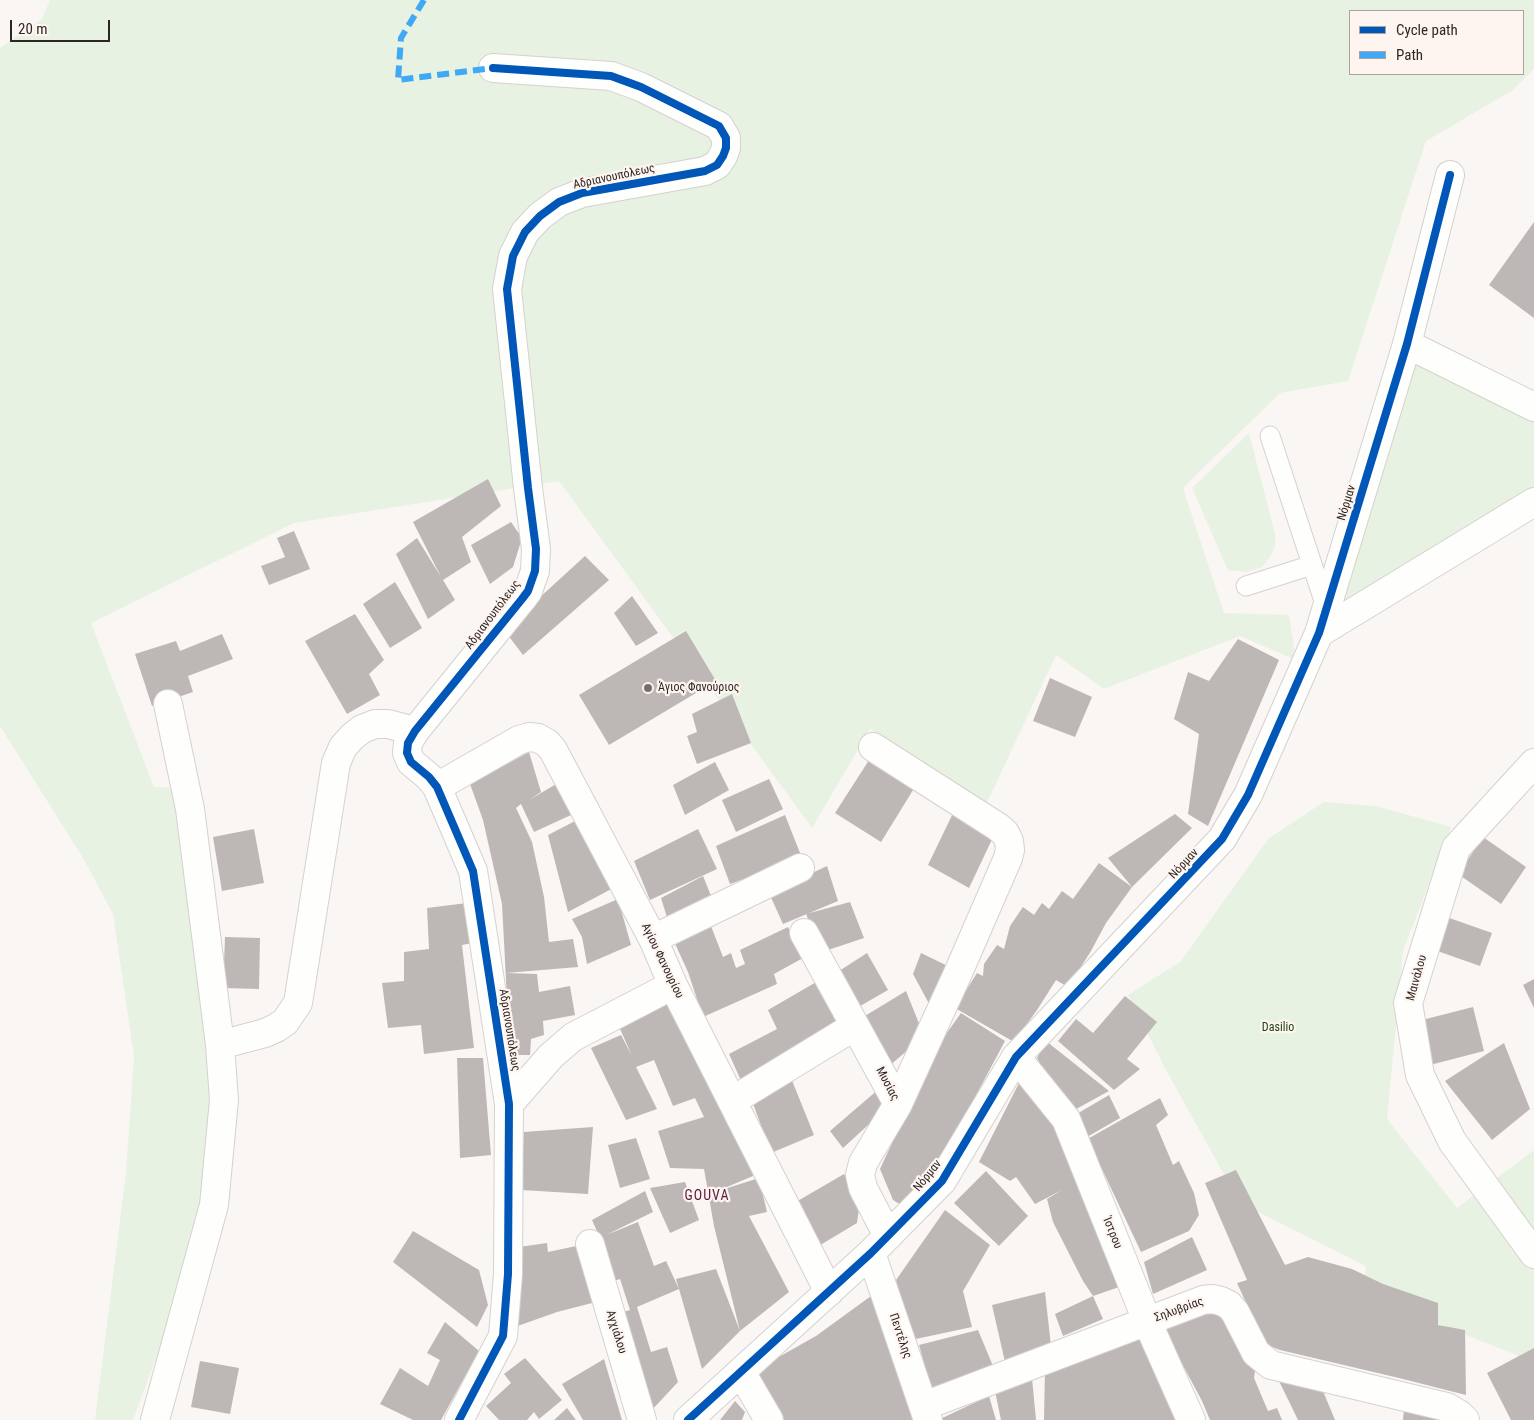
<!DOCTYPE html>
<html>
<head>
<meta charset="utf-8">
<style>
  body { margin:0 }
  #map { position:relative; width:1534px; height:1420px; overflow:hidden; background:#faf6f4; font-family:"Roboto Condensed",sans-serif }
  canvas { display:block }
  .legend { position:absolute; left:1349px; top:10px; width:175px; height:65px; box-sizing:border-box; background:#fef5f0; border:1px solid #aaa39e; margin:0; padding:6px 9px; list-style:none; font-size:15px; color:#2c2724 }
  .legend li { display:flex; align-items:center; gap:10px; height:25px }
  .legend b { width:25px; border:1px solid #aaa39e }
  .scale { position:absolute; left:10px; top:20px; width:100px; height:22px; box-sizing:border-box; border:2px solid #2c2724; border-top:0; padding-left:6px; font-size:15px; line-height:18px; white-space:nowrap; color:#2c2724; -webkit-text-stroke:4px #fef5f0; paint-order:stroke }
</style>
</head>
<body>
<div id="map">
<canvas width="1534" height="1420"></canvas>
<ul class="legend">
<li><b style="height:6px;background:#0057b8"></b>Cycle path</li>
<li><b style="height:6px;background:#3fa9f5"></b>Path</li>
</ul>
<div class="scale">20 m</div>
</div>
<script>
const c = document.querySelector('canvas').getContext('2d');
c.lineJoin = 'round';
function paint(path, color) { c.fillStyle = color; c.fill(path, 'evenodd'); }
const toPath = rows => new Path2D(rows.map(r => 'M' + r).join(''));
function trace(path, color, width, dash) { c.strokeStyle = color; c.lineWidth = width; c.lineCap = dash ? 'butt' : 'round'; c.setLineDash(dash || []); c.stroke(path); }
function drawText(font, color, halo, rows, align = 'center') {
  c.font = font + ' "Roboto Condensed",sans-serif'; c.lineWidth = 4.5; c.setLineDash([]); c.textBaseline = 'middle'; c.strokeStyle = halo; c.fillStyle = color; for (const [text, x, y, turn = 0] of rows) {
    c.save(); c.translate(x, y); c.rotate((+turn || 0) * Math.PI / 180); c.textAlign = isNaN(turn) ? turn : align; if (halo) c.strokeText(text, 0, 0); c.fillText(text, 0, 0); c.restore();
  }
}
paint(toPath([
  [50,0,1534,0,1534,69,1513,90,1426,141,1348,381,1280,393,1183,488,1224,613,1289,615,1296,660,1240,636,1104,689,1056,655,985,807,870,729,812,828,559,481,294,523,91,623,154,787,175,788,199,977,211,1108,203,1202,179,1297,133,1420,95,1420,126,1173,134,1056,113,914,83,858,0,726,0,48,42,19],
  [1350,11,1523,11,1523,74,1350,74],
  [1407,344,1534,407,1534,497,1319,633],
  [1249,433,1275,534,1275,546,1270,557,1262,567,1247,572,1228,570,1192,488],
  [1324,802,1376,806,1451,827,1403,951,1387,1119,1457,1208,1534,1150,1534,1362,1362,1294,1366,1266,1240,1203,1165,1068,1128,995,1180,962,1269,838]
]), '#e8f2e2');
paint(toPath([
  [1534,222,1534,318,1489,285],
  [488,479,501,506,462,537,471,562,443,580,455,600,428,619,396,554,417,538,441,577,413,522],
  [511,522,522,538,513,567,490,584,471,545],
  [294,531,310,569,269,585,261,566,285,557,277,538],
  [585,556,609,580,523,655,504,630],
  [395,582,422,628,390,648,363,604],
  [632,596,658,633,636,646,614,613],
  [355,614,384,660,369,674,380,695,347,714,305,641],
  [686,631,716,681,609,745,579,695],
  [222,634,233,659,188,676,193,692,152,706,135,654,176,641,180,651],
  [1238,639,1279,660,1208,826,1188,814,1199,734,1174,719,1188,672,1209,681],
  [1050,678,1092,697,1075,737,1033,721],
  [732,694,751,743,697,764,687,736,697,732,692,714],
  [529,752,541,792,529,800,558,783,571,815,534,832,521,804,516,808,532,842,544,897,549,942,573,939,578,967,506,973,537,974,539,992,570,986,575,1015,543,1021,544,1035,531,1039,530,1055,510,1055,502,904,483,820,470,784],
  [873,754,918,782,881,842,835,813],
  [715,762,729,790,685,815,673,785],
  [769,779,783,809,736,832,722,800],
  [955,809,996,831,969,888,928,865],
  [1175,814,1192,828,1132,887,1106,923,1091,951,1068,987,1056,980,1037,1010,1014,1042,955,1008,977,973,983,976,984,964,997,945,1004,949,1010,926,1023,907,1034,915,1042,903,1049,909,1062,891,1073,899,1099,863,1132,887,1108,858],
  [785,815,802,858,730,884,716,846],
  [583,817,617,886,568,912,548,835],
  [254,829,264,883,222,891,213,837],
  [698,829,717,869,650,900,634,861],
  [1483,837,1526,867,1501,904,1458,874],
  [827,866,838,901,783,924,769,893],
  [703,876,716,908,670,927,661,898],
  [618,899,631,945,587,964,582,937,572,919],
  [850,902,864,938,822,952,806,914],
  [467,903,472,943,462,945,474,1048,424,1054,421,1025,388,1028,382,983,404,981,404,952,429,949,427,908],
  [1438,914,1492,933,1480,966,1426,947],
  [709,921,723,957,731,953,736,968,745,964,740,950,788,927,803,958,774,974,777,984,703,1017,688,972,672,937],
  [225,937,260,938,259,989,223,988],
  [867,953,888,990,855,1009,836,973],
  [921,953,956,970,933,1011,913,974],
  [1534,979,1534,1008,1523,985],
  [818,981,841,1022,743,1085,729,1054,777,1029,768,1010],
  [906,991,924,1036,888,1067,860,1019],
  [1125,996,1157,1022,1127,1059,1140,1069,1114,1090,1058,1041,1076,1019,1093,1033],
  [671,1000,747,1153,753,1176,715,1192,759,1178,767,1212,749,1216,789,1292,740,1331,702,1369,679,1289,637,1307,651,1352,667,1347,678,1382,650,1412,620,1313,630,1310,620,1279,611,1282,600,1238,592,1220,645,1191,653,1212,606,1235,638,1222,654,1266,666,1261,679,1289,676,1279,716,1269,740,1331,714,1226,704,1169,670,1168,658,1131,704,1117,695,1098,673,1106,654,1060,636,1067,657,1109,626,1120,591,1048,621,1035,632,1056,617,1022],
  [1473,1007,1484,1051,1430,1065,1418,1021],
  [961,1013,1005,1041,934,1174,906,1208,893,1200,880,1169,936,1048],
  [1046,1041,1109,1091,1067,1114,1037,1058],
  [1504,1043,1530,1109,1492,1140,1445,1081],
  [457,1058,483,1058,491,1155,460,1158],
  [791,1078,814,1135,771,1153,751,1098],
  [1020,1081,1056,1119,1122,1286,1093,1296,1103,1319,1063,1336,1055,1314,1093,1296,1083,1281,1053,1222,1047,1199,1062,1190,1035,1204,1016,1177,1010,1181,979,1162],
  [880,1088,891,1104,843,1148,830,1131],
  [1109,1095,1120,1118,1087,1137,1075,1115],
  [1160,1098,1168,1115,1156,1125,1173,1165,1179,1161,1194,1193,1199,1215,1189,1231,1141,1252,1102,1169,1100,1170,1084,1141],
  [593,1127,588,1194,521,1190,524,1132],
  [636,1138,650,1179,620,1188,608,1145],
  [1236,1170,1285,1265,1308,1257,1352,1269,1383,1284,1438,1303,1438,1325,1465,1330,1466,1395,1399,1378,1280,1350,1265,1344,1237,1283,1247,1280,1205,1183],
  [986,1171,1028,1216,999,1246,954,1203],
  [844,1174,860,1201,857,1223,812,1250,789,1206],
  [685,1182,699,1220,670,1233,650,1188],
  [945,1210,990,1245,963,1291,972,1327,911,1340,896,1280],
  [413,1231,479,1270,488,1305,477,1327,393,1262],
  [1192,1237,1207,1270,1153,1294,1144,1262],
  [547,1243,548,1252,581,1245,592,1303,557,1312,512,1328,519,1247],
  [1045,1292,1051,1346,1005,1362,992,1305],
  [871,1296,918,1420,781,1420,754,1371,816,1336],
  [1215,1303,1257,1358,1254,1378,1268,1411,1277,1408,1282,1420,1210,1420,1202,1401,1178,1356,1163,1323],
  [445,1322,479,1351,441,1420,413,1420,380,1404,400,1368,428,1386,440,1360,427,1353],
  [1144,1329,1187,1420,1044,1420,1045,1368],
  [978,1330,993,1366,931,1388,919,1345],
  [1534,1348,1534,1420,1511,1420,1487,1373],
  [525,1358,562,1400,539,1419,534,1412,527,1420,499,1420,486,1406,511,1383,504,1374],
  [604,1359,622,1420,583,1420,562,1384],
  [200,1361,239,1368,230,1414,191,1407],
  [1032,1378,1036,1420,1001,1420,995,1391],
  [1318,1379,1335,1420,1298,1420,1279,1381],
  [989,1396,996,1420,938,1420],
  [735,1401,745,1412,742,1420,720,1420],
  [567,1408,576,1420,554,1420],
  [1404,1409,1450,1420,1403,1420]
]), '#bdb8b6');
const lane = toPath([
  [1270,436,1326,607],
  [1246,586,1312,565]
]);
const street = toPath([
  [1407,344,1534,407],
  [1319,633,1534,502],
  [168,704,190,809,220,1045,265,1033,276,1028,285,1022,298,1003,336,763,343,747,352,737,362,729,375,724,388,724,415,731],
  [873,747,998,827,1005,833,1009,841,1010,850,1008,858,958,973,898,1104],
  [1534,763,1456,848,1408,1003,1420,1075,1452,1141,1534,1254],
  [437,787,519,740,529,737,538,738,547,743,553,750,653,939,673,985,829,1292],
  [804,933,898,1104,863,1163,860,1175,863,1188,888,1236],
  [653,939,800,868],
  [1016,1057,1066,1119,1147,1321,1191,1420],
  [732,1101,855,1026],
  [509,1104,551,1056,573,1037,673,985],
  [590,1244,642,1420],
  [871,1253,928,1420],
  [741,1372,769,1420],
  [924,1406,1203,1300,1212,1299,1221,1301,1229,1305,1235,1312,1256,1353,1271,1365,1447,1407,1460,1415,1465,1420],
  [155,1420,214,1205,224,1100,220,1045],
  [459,1420,503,1336,508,1274,509,1104,473,871,437,787,429,777,411,762,407,753,408,743,415,731,522,599,528,591,535,571,536,549,528,488,507,289,513,256,525,232,540,216,559,202,582,193,705,171,717,165,723,156,726,148,726,138,719,126,641,87,611,76,493,68],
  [688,1420,871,1253,942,1181,1016,1057,1222,839,1248,795,1319,633,1407,344,1450,175]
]);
trace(lane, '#d5d1cf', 21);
trace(street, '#d5d1cf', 30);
trace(lane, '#fefefd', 19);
trace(street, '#fefefd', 28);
trace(toPath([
  [424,0,401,38,398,80,493,68]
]), '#3fa9f5', 6, [12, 6]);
trace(toPath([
  [459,1420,503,1336,508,1274,509,1104,473,871,437,787,429,777,411,762,407,753,408,743,415,731,522,599,528,591,535,571,536,549,528,488,507,289,513,256,525,232,540,216,559,202,582,193,705,171,717,165,723,156,726,148,726,138,719,126,641,87,611,76,493,68],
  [688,1420,871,1253,942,1181,1016,1057,1222,839,1248,795,1319,633,1407,344,1450,175]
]), '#0057b8', 8);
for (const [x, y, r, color] of [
  [648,688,5,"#746f6d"]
]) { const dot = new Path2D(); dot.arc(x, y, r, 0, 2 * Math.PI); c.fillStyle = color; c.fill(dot); trace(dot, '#fef5f0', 2); }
drawText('12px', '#2c2724', '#fef5f0', [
  ["Αδριανουπόλεως",614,177,-12],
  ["Νόρμαν",1347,503,-73],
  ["Αδριανουπόλεως",493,615,-53],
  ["Νόρμαν",1184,864,-47],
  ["Αγίου Φανουρίου",662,961,64],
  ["Μαινάλου",1417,978,-74],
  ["Αδριανουπόλεως",509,1030,81],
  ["Μυσίας",887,1084,62],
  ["Νόρμαν",928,1176,-51],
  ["Ίστρου",1112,1233,68],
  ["Σηλυβρίας",1179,1310,-20],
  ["Αγχιάλου",616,1332,73],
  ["Πεντέλης",900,1336,71]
]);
drawText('12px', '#2c2724', '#fef5f0', [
  ["Άγιος Φανούριος",658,688]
], 'left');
drawText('12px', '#193f0c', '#fef5f0', [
  ["Dasilio",1278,1028]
]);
c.letterSpacing = '1px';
drawText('14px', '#5a1c3f', '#fef5f0', [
  ["GOUVA",707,1196]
]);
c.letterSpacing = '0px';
</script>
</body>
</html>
